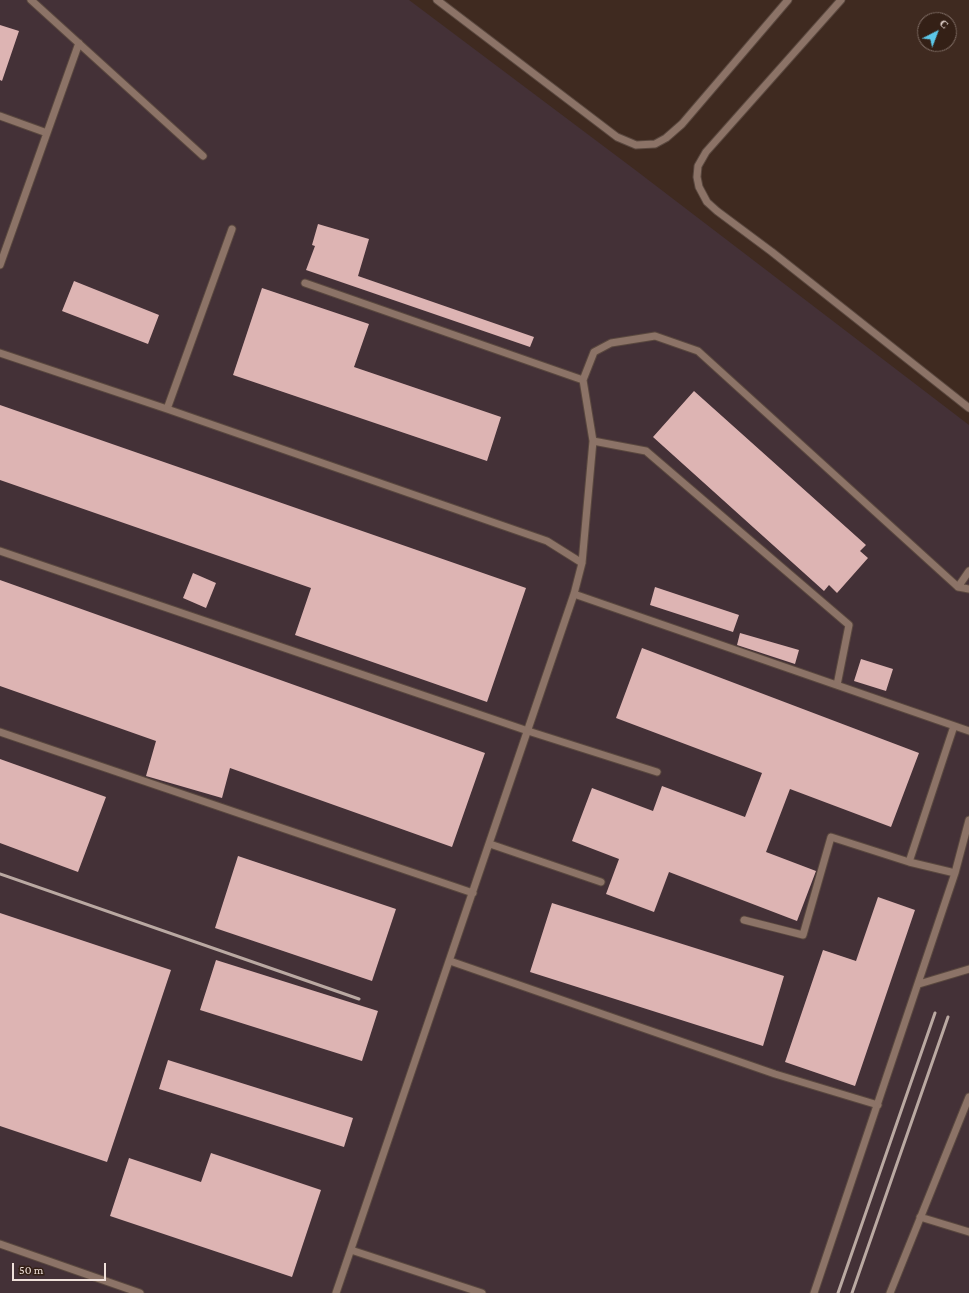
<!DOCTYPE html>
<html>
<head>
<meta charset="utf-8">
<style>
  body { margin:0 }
  #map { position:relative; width:969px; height:1293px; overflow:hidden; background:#3f2a20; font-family:"Crimson Pro",serif }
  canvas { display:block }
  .north { position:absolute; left:917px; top:12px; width:40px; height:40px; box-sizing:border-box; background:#342016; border:1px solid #7f6d65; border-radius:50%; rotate:42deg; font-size:11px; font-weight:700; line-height:16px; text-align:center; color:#f0e1db }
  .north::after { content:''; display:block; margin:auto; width:14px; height:18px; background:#5cc7e8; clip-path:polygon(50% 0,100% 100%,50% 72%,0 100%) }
  .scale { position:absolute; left:12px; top:1263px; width:94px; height:18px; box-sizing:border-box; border:2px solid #f0e1db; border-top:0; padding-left:5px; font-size:12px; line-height:14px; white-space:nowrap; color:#f0e1db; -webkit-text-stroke:3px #342016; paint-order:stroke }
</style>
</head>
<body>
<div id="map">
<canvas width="969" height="1293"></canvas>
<div class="north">С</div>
<div class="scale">50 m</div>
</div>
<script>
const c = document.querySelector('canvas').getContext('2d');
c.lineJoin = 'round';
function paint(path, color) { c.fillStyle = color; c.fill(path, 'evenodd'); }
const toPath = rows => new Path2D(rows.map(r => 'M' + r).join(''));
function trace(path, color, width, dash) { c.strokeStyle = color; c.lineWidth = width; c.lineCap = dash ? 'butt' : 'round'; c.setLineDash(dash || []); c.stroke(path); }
paint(toPath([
  [0,0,409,0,634,169,969,425,969,1293,0,1293]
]), '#443137');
paint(toPath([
  [0,25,19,31,2,81,0,80],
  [318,224,369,239,358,276,534,337,530,347,306,270,315,246,312,245],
  [74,281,159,315,148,344,62,311],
  [262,288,369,324,354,367,501,417,487,461,233,375],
  [694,391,866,545,860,551,868,558,837,593,829,585,824,591,653,437],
  [0,405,526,588,487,702,295,635,311,588,0,480],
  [193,573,216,583,206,608,183,598],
  [0,580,485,753,452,847,230,768,222,798,146,776,156,741,0,686],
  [655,587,739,615,733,632,650,605],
  [740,633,799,650,795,664,737,645],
  [642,648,919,753,891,827,790,789,766,852,816,871,797,921,669,872,654,912,606,894,619,859,572,841,592,788,653,811,662,786,745,817,762,773,616,718],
  [861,659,893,669,886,691,854,681],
  [0,759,106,797,78,872,0,843],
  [238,856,396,909,372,981,215,928],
  [878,897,915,910,855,1086,785,1062,823,950,856,961],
  [552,903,784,976,763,1046,530,972],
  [0,913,171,970,107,1162,0,1126],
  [216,960,378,1011,362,1061,200,1010],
  [168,1060,353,1118,344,1147,159,1089],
  [211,1153,321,1190,292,1277,110,1216,129,1158,201,1182]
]), '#ddb4b3');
const service = toPath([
  [31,0,203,156],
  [437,0,617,137,636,145,655,144,666,138,682,124,788,0],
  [841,0,706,152,698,166,697,177,699,187,707,202,717,211,772,252,969,408],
  [0,116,47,133],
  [0,265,79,43],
  [305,283,583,380],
  [0,353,167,409,547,541,582,563],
  [167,409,232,229],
  [593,441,646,451,849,625,837,685],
  [0,551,528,731,657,772],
  [958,587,969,571],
  [574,594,969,731],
  [0,732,473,893],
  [490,844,601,882],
  [909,862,954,726],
  [744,920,803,935,831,837,909,862,955,873],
  [450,961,775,1074,878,1105],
  [919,984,969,969],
  [920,1217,969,1232],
  [0,1244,140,1293],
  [351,1250,482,1293],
  [336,1293,574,594,582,563,593,441,583,380,594,352,611,343,655,336,698,351,958,587,969,589],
  [814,1293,955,873,969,820],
  [890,1293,969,1097]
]);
trace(service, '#5a483f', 9);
trace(service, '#8c7367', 7);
trace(toPath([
  [0,874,359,999],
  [838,1293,935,1013],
  [852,1293,948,1017]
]), '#baa9a2', 3);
</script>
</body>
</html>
